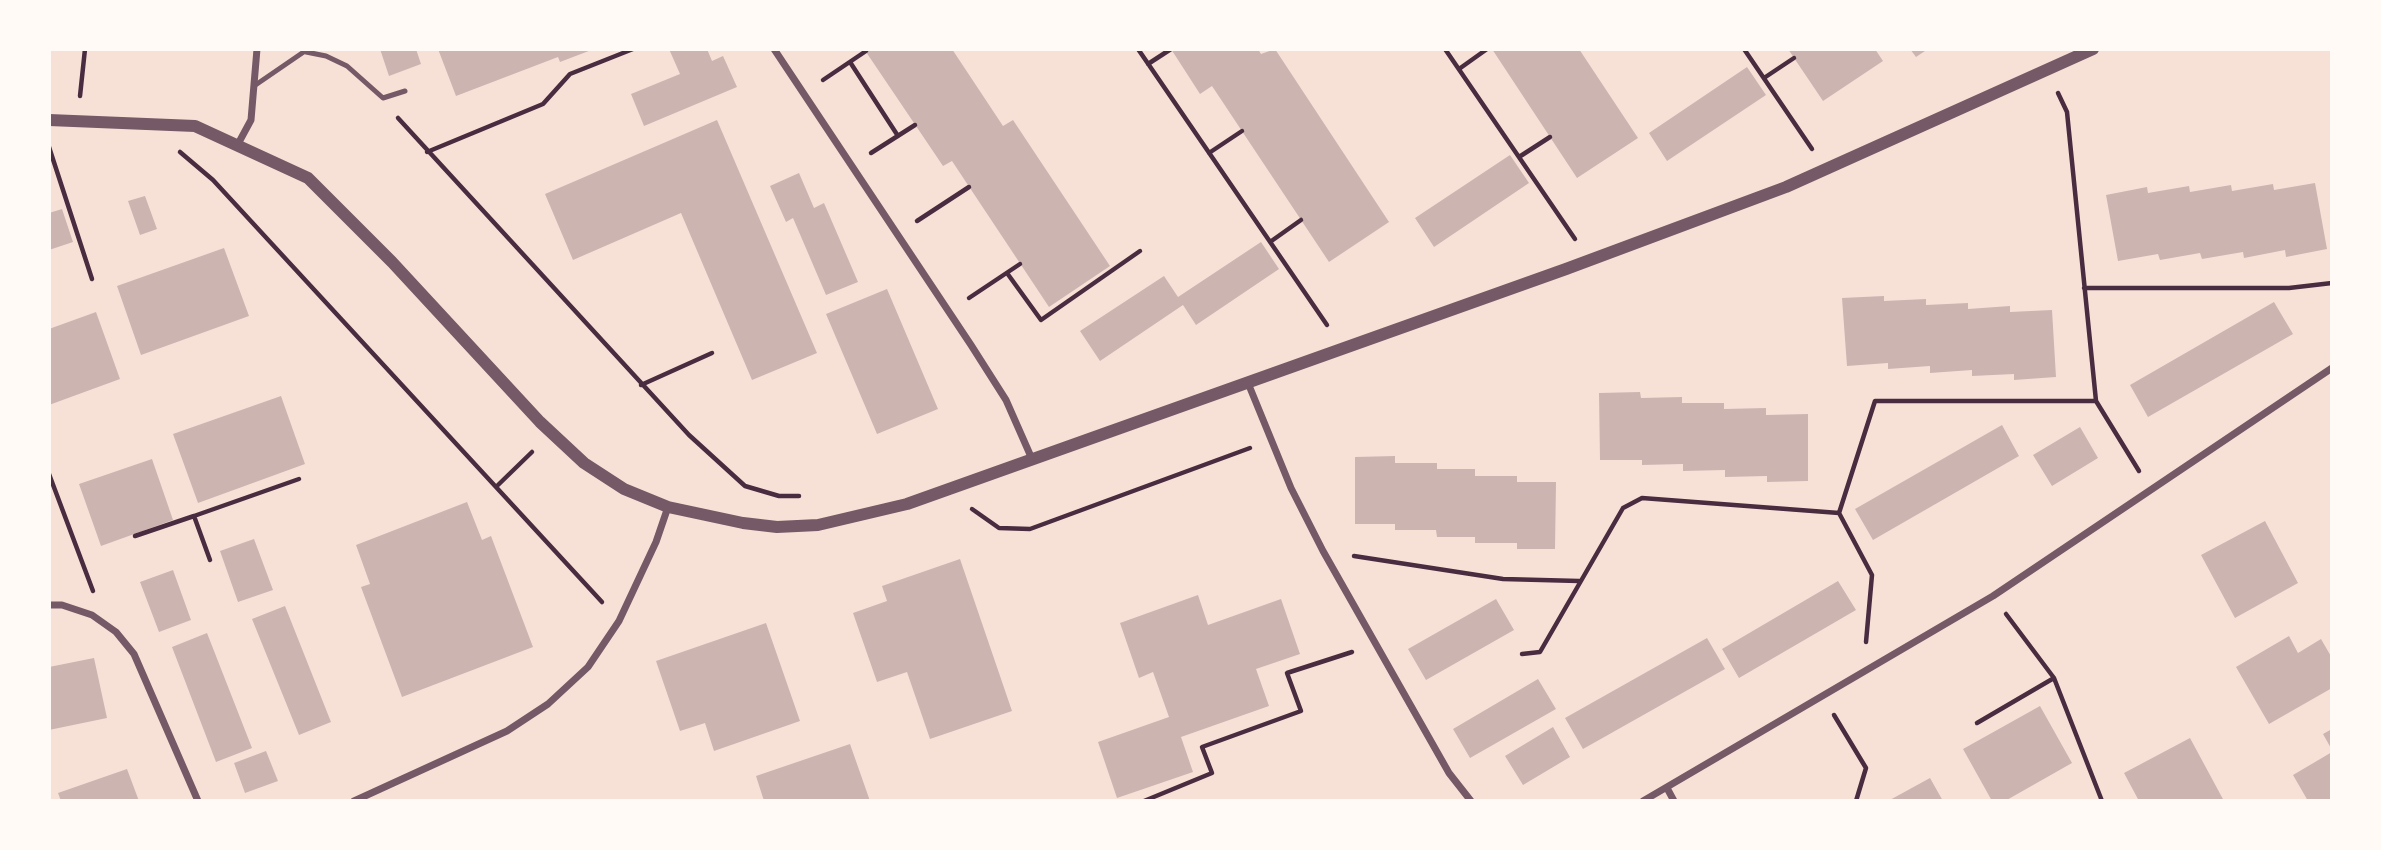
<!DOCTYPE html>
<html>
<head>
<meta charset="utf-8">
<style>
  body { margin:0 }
  #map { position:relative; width:2381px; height:850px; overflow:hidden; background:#f7e1d7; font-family:Overpass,sans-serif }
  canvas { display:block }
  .frame { position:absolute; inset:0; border:51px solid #fffaf5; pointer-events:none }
</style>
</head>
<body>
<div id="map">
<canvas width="2381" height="850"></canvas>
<div class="frame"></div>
</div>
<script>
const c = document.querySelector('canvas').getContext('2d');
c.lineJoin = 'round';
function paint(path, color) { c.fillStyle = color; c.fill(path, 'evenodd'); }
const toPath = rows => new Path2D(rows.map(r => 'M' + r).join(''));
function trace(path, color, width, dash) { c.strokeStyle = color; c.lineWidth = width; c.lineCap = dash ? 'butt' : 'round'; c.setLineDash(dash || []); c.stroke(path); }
paint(toPath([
  [380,49,416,49,421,64,389,76],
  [438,49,594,49,560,62,558,57,456,96],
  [669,49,707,49,712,61,723,56,737,87,644,126,631,94,680,74],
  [864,49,952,49,1003,126,1013,120,1110,266,1049,307,952,161,943,166],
  [1171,49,1258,49,1261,54,1275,49,1389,222,1329,262,1212,86,1200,94],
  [1492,49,1579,49,1638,138,1577,178],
  [1788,49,1875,49,1883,61,1823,101],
  [1910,49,1928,49,1916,57],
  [1747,67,1766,95,1667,161,1649,133],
  [717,120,817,353,752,380,681,213,573,260,545,194],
  [1510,155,1529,183,1434,247,1415,218],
  [799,173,814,208,824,203,858,282,826,295,793,218,786,222,770,186],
  [2315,183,2327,249,2286,257,2285,250,2244,258,2243,252,2202,259,2200,253,2160,260,2158,254,2118,261,2106,195,2147,187,2148,193,2189,186,2190,192,2231,185,2232,191,2273,184,2274,190],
  [145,196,157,229,140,235,128,201],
  [62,209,73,242,49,250,49,213],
  [1261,242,1279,269,1196,325,1183,305,1100,361,1080,331,1164,276,1178,297],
  [224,248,249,316,141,355,117,286],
  [887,289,938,409,877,434,826,314],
  [1884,296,1884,301,1926,299,1926,305,1968,303,1968,309,2010,306,2010,312,2052,310,2056,377,2014,380,2014,374,1972,376,1972,370,1930,373,1930,366,1888,369,1888,363,1847,366,1842,298],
  [2274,302,2293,334,2148,417,2130,385],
  [96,312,120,379,49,405,49,329],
  [1640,392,1641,398,1682,397,1682,403,1724,403,1724,409,1766,408,1766,415,1808,414,1808,481,1767,482,1767,476,1725,477,1725,470,1683,471,1683,464,1642,465,1642,460,1600,460,1599,393],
  [281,396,305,464,198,503,173,434],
  [2002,425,2019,456,1873,540,1855,509],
  [2080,427,2098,458,2052,486,2033,455],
  [1395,456,1395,463,1437,463,1437,469,1475,469,1475,476,1517,476,1517,482,1556,482,1555,549,1517,549,1517,543,1475,543,1475,537,1437,537,1436,530,1395,530,1395,524,1355,524,1355,457],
  [152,459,173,520,101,546,79,484],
  [467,502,482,540,491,536,533,647,402,697,361,587,370,584,356,545],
  [2265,521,2298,583,2235,618,2201,555],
  [254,539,273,590,238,602,220,551],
  [960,559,1012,711,930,739,907,672,877,682,853,613,887,601,882,586],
  [173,570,191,620,159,632,140,582],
  [1838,581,1856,610,1739,678,1722,649],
  [1198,595,1208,625,1281,599,1300,654,1256,669,1269,706,1181,737,1193,772,1117,798,1098,742,1169,717,1153,672,1139,678,1120,623],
  [1496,599,1514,630,1426,680,1408,649],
  [285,606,331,722,299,735,252,619],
  [766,623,800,721,714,751,705,723,680,731,656,661],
  [207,633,252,748,216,762,172,647],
  [2289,636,2298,653,2321,639,2332,658,2332,688,2269,724,2236,667],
  [1707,638,1725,669,1583,749,1565,718],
  [94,658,107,718,49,730,49,667],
  [1538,679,1556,709,1470,758,1453,729],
  [2040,706,2072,763,2005,801,1992,801,1963,749],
  [1553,727,1570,757,1523,785,1505,756],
  [2332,729,2332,750,2323,734],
  [2190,738,2224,801,2139,801,2124,773],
  [850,744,870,801,764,801,756,776],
  [266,751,278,781,245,793,234,763],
  [2332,752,2332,801,2308,801,2293,775],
  [127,769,139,801,61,801,58,793],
  [1930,778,1943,801,1888,801]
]), '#ccb4b1');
trace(toPath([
  [1138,49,1327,325],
  [1445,49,1575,239],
  [1744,49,1812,149],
  [850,62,898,136],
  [1148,64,1171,49],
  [1459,69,1487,49],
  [1764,78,1794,58],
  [823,80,866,51],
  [2058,93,2067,112,2096,401,2139,471],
  [80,96,85,49],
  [398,118,689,435,745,486,779,496,799,496],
  [49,147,92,279],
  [180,152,213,180,602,602],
  [427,152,543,104,570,74,633,49],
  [871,153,915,125],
  [1209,153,1242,131],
  [1519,157,1550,137],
  [917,221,969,187],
  [1270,242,1301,220],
  [1007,273,1041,320,1140,251],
  [2084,288,2289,288,2332,283],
  [969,298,1020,264],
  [641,385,712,353],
  [49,474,93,591],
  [498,485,532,452],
  [972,509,999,528,1030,529,1250,448],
  [135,536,194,516],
  [1354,556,1503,579,1579,581],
  [210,560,194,516,299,479],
  [2006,614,2054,678,2102,801],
  [1866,642,1872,575,1839,513,1875,401,2096,401],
  [1522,654,1540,652,1623,508,1642,498,1839,513],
  [1834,715,1866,768,1856,801],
  [1977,723,2054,678],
  [1144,801,1212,773,1202,747,1301,711,1287,673,1352,652]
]), '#4a2c40', 4.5);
trace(toPath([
  [306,52,326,56,347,66,383,98,405,91],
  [254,86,308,49]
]), '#755966', 5);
trace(toPath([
  [774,49,971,345,1006,400,1032,459],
  [238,144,251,120,257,49],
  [1248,383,1291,488,1323,551,1449,773,1471,801],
  [49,605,62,605,92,615,116,632,134,654,198,801],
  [1667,788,1674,801],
  [354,801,507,731,548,704,588,667,619,621,656,542,668,507],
  [1643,801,1993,596,2332,368]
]), '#755966', 7);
trace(toPath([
  [49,120,195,126,308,178,392,262,540,422,584,463,624,489,668,507,743,523,777,527,818,525,907,504,1566,269,1786,187,2093,49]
]), '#755966', 12);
</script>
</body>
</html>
